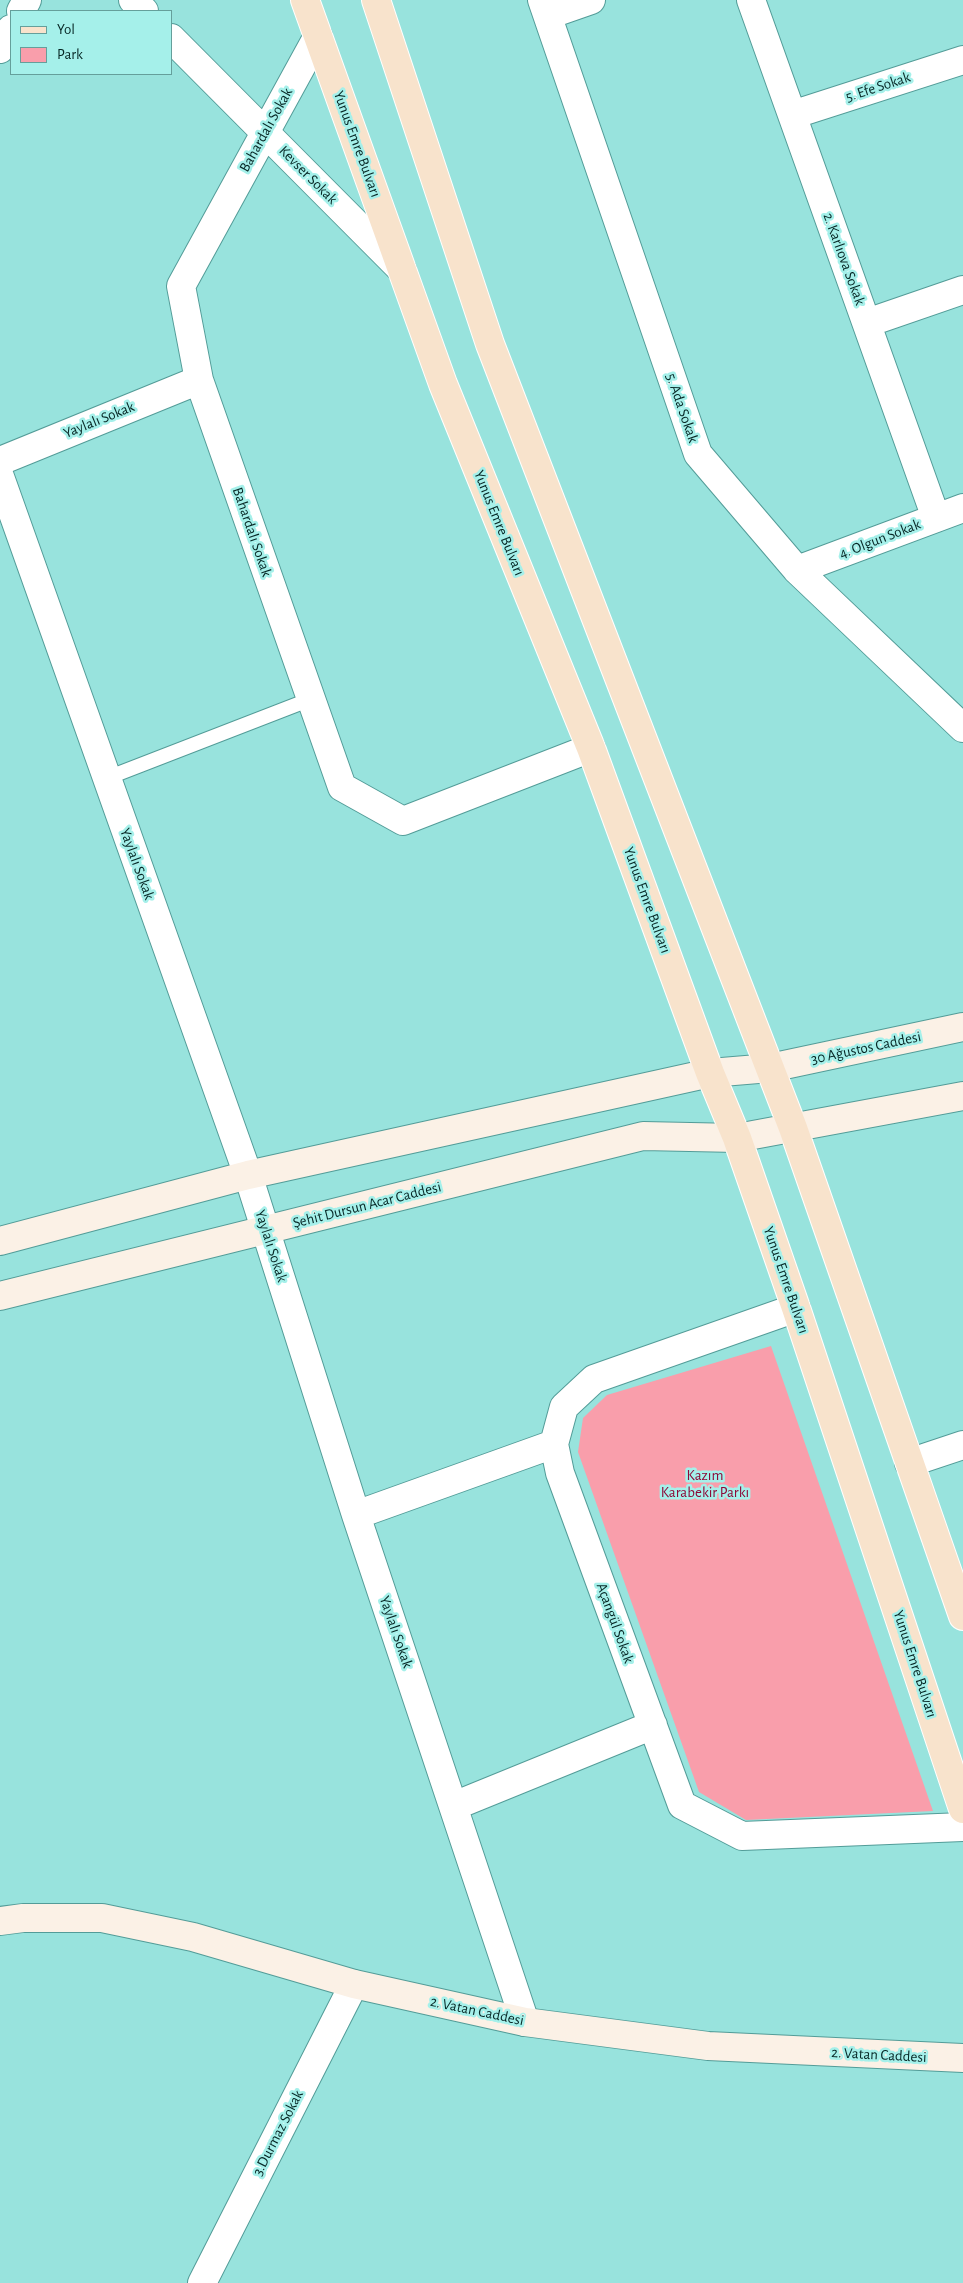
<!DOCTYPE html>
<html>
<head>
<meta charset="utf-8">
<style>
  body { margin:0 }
  #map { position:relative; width:963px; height:2283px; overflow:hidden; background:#98e3dd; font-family:"Alegreya Sans",sans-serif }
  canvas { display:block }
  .legend { position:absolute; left:10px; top:10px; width:162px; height:65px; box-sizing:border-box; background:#a5f0ea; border:1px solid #659f9b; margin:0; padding:6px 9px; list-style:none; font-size:15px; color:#062624 }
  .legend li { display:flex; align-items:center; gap:10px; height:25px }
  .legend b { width:25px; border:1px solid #659f9b }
</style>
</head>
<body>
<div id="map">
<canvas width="963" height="2283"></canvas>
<ul class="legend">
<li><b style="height:6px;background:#f8e3cc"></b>Yol</li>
<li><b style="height:14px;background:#f99eab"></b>Park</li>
</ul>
</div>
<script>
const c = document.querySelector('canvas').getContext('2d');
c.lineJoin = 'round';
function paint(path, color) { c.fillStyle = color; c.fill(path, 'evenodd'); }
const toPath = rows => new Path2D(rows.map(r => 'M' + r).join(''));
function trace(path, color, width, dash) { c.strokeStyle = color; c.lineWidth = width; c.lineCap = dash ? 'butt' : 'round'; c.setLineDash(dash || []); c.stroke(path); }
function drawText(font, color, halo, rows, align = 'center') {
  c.font = font + ' "Alegreya Sans",sans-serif'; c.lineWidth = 5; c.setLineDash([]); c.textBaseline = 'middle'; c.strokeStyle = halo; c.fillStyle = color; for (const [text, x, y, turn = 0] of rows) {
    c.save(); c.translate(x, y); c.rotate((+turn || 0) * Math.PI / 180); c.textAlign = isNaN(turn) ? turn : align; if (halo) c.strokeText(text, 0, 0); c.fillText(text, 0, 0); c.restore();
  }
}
paint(toPath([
  [771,1346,933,1811,746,1820,699,1792,578,1452,583,1418,607,1395]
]), '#f99eab');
const lane = toPath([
  [107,778,311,699]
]);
const street = toPath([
  [133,0,144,11],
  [542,0,698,454,797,570,963,728],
  [751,0,936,518],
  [21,11,27,0],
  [548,15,591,0],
  [318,36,181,286,199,380,342,787,403,821,591,748],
  [171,38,402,270],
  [0,49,11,29],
  [792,115,963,60],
  [867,323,963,290],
  [0,461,199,380],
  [0,477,248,1175,356,1515,525,2022],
  [797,570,963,508],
  [796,1308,594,1379,564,1407,554,1444,560,1473,682,1805,742,1836,963,1827],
  [909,1463,963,1445],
  [356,1515,554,1444],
  [454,1806,653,1725],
  [202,2283,354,1984]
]);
const secondary = toPath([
  [0,1241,248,1175,710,1073,770,1068,963,1027],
  [0,1296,643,1136,737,1138,963,1096],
  [0,1921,23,1918,102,1918,193,1937,354,1984,525,2022,708,2046,963,2058]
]);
const primary = toPath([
  [305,0,443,384,591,748,710,1073,737,1138,796,1308,963,1809],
  [376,0,490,344,793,1128,963,1616]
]);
trace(lane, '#539c98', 16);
trace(street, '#539c98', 30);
trace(secondary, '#539c98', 30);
trace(primary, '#fff', 30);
trace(lane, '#fff', 14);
trace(street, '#fff', 28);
trace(secondary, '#fbf1e6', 28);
trace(primary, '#f8e3cc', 28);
drawText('15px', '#062624', '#a5f0ea', [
  ["5. Efe Sokak",878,87,-18],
  ["Bahardalı Sokak",266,130,-61],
  ["Yunus Emre Bulvarı",357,144,70],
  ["Kevser Sokak",308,175,45],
  ["2. Karlıova Sokak",844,259,70],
  ["5. Ada Sokak",682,408,71],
  ["Yaylalı Sokak",99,420,-22],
  ["Yunus Emre Bulvarı",499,523,68],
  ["Bahardalı Sokak",252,532,71],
  ["4. Olgun Sokak",880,539,-21],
  ["Yaylalı Sokak",137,864,70],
  ["Yunus Emre Bulvarı",647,900,70],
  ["30 Ağustos Caddesi",866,1048,-12],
  ["Şehit Dursun Acar Caddesi",367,1205,-14],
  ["Yaylalı Sokak",271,1246,72],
  ["Yunus Emre Bulvarı",786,1280,71],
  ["Açangül Sokak",615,1623,70],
  ["Yaylalı Sokak",396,1632,71],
  ["Yunus Emre Bulvarı",915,1664,72],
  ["2. Vatan Caddesi",477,2011,12],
  ["2. Vatan Caddesi",879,2055,3],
  ["3.Durmaz Sokak",278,2133,-63]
]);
drawText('15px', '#8d0837', '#a5f0ea', [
  ["Kazım",705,1475],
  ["Karabekir Parkı",705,1492]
]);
</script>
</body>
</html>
